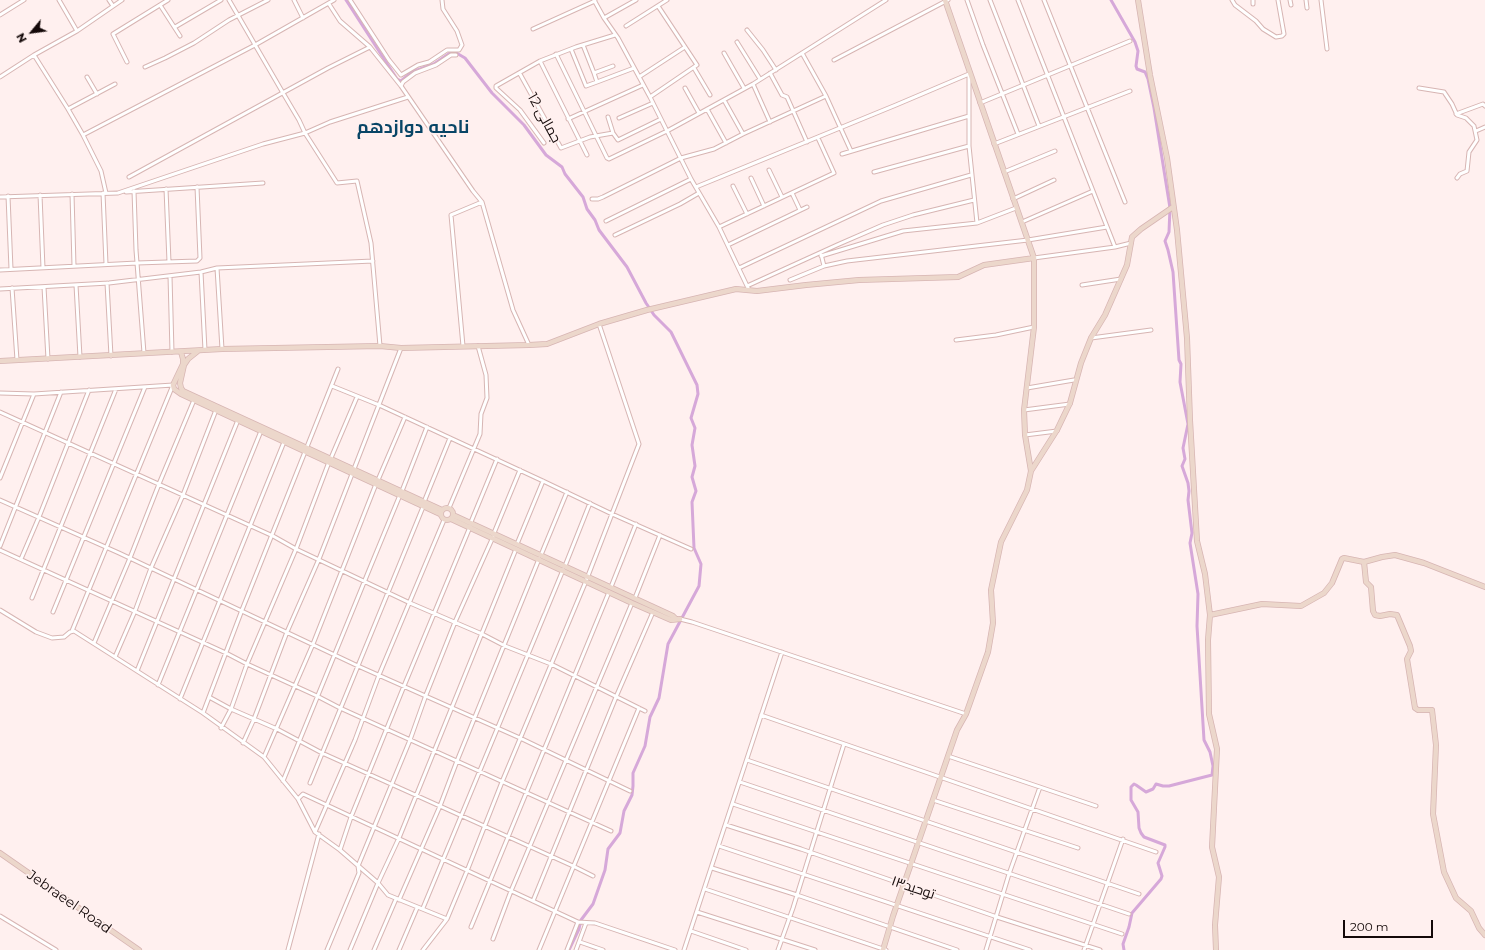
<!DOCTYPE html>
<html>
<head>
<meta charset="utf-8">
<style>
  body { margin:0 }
  #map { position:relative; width:1485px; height:950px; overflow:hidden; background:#fff0ef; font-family:Montserrat,sans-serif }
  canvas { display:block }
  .north { position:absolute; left:12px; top:12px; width:40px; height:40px; -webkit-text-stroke:3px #fff0ef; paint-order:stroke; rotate:241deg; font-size:11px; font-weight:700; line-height:16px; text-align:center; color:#140909 }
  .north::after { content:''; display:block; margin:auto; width:14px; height:18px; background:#140909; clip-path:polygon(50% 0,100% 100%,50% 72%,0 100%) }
  .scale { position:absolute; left:1343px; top:920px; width:90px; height:18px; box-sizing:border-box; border:2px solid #140909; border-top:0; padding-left:5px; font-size:12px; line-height:14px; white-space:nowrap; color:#140909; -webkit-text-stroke:3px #fff0ef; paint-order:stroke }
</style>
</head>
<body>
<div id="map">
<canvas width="1485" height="950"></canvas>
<div class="north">N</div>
<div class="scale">200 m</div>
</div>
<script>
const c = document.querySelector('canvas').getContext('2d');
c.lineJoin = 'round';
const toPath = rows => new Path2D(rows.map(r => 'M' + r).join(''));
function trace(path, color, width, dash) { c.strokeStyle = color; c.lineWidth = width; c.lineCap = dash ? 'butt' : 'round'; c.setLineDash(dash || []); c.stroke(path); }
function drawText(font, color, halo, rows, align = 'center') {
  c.font = font + ' Montserrat,Cairo,sans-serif'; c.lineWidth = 3.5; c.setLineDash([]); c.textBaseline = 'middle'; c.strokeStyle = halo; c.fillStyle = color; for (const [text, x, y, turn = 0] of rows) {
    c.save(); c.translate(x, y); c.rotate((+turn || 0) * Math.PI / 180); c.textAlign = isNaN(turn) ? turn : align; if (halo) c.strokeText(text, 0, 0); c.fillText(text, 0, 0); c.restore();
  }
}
trace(toPath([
  [346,0,397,79,401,81,412,72,434,64,453,51,465,58,492,93,524,125,546,155,562,167,565,174,583,197,587,209,595,220,599,230,627,267,646,303,654,315,671,332,697,385,698,394,691,418,695,428,692,445,695,466,692,477,696,491,692,502,694,548,701,564,699,586,668,644,659,698,650,717,645,746,633,773,633,786,632,795,624,811,620,833,608,849,605,870,593,904,581,920,579,929,569,950],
  [1111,0,1135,42,1138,51,1136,66,1137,69,1145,72,1148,79,1154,108,1170,208,1169,232,1165,241,1168,250,1173,272,1179,360,1181,364,1180,382,1188,424,1183,448,1185,459,1182,466,1188,483,1189,491,1188,500,1192,533,1190,543,1198,594,1197,626,1204,740,1210,752,1213,766,1212,775,1169,786,1163,786,1156,784,1153,789,1146,792,1136,785,1134,784,1131,787,1131,800,1138,812,1139,828,1141,833,1144,837,1165,845,1165,847,1158,863,1162,876,1161,879,1132,913,1129,927,1123,944,1124,950]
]), '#d6a8d9', 3);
const street = toPath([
  [59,0,77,31],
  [109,0,113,6],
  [229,0,283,93,299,120,305,133,337,183,357,181,371,243,380,346],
  [294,0,303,18],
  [350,0,389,60,401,75,418,65,429,62,447,50,459,50,462,45,457,31,443,9,442,0],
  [594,0,604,18,618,38,650,97,691,179,719,227,749,290],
  [967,0,983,45,1018,134],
  [990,0,1039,126],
  [1018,0,1115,247],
  [1044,0,1125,202],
  [1232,0,1235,5,1256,21,1263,29,1276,37,1282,36,1284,34,1278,0],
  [1253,0,1253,4],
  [1290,0,1291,5],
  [1306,0,1307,8],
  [1321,0,1327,49],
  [329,4,340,21,370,47,401,86,473,191,482,202,513,310,529,345],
  [160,5,180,36],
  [0,15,24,0],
  [604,18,636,0],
  [626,26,667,0],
  [175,27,221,0],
  [533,29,595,1],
  [747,30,763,50,776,70],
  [737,42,760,79],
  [583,45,594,73,613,66],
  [571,49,586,86,597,82],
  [724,53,744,88],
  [802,53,826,96,851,151],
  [556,54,607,158,609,159,667,131,753,84,886,0],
  [34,55,68,109,83,135,101,171,106,193],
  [834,60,948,0],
  [540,61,587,155],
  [127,62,113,34,168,0],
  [145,67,165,58,194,43,229,20,268,0],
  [694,68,710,95],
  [594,73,597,82,634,68],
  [770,73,782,95,787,97,807,142],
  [520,74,561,148,590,137,613,133],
  [0,77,34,55,77,31,122,0],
  [87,77,97,94],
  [639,77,685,47],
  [753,84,770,122],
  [401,86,403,82,415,73,436,65,451,55,456,55],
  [685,88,699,113],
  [1419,88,1444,92,1452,104,1457,115,1466,118,1474,126,1477,140,1469,152,1467,171,1460,174,1457,178],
  [650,97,697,65,658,6],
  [724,100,743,134],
  [980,103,1130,41],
  [68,109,115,84],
  [707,109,726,143],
  [1456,114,1483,104,1485,106],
  [608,117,613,133,618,140,661,119],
  [619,118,653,103],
  [568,119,643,85],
  [1476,131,1485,127],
  [83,135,255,45,334,0],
  [544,143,520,110,496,88,496,86,540,61,576,47,615,35],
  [994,144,1130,91],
  [842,154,969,116],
  [769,170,782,197],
  [874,172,969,146],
  [1004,172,1055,151],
  [129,177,328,68,370,47],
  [751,178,764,206],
  [733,186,747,214],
  [696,187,896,105,969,74,969,146,977,223],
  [166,189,169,262],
  [134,191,136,250,144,353],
  [126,192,263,183],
  [103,193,106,264],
  [118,193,263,144,305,133,330,122,408,97],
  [792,193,800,210],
  [72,194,74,266],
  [40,195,43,268],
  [8,196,11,269],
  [0,197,118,193],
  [592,199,598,199,603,197,681,158,714,149,743,134,826,96],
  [1013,199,1054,180],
  [606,221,691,179],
  [1022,222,1093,191],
  [719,227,834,173,818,138],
  [615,235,680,204,699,193],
  [728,245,807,207],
  [821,254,824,266],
  [821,256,903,231,977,223,1016,208],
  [1034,258,1115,247,1131,243],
  [217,268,222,349],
  [739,268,881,201,971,175],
  [0,270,137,263,197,261,200,258,197,187],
  [201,272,205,350],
  [170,276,172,352],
  [790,280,824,266,847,261,1028,240,1107,227],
  [107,283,111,356],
  [76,285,80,357],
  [1082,285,1121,279],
  [747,286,837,245,883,225,913,215,974,200],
  [44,287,48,359],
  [12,288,17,360],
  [0,289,109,283,201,272,217,268,373,261],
  [1091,338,1151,330],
  [956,340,996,335,1034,327],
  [463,346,451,215,482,202],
  [332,386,379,405,543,481,612,514,691,549],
  [1027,388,1074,380],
  [0,393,34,394,173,385,72,631],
  [1024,410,1070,404],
  [0,412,273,536,296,549,410,603,482,634,505,646,551,664,645,711],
  [1025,435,1057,431],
  [331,458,357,397],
  [0,478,34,394],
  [378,480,405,417],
  [402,491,427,427],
  [0,500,119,553,358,666,520,738,630,791],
  [424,502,450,438],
  [449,508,480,434,481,414,487,398,486,375,478,346],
  [471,522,497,459],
  [494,533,520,470],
  [517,544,543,481],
  [0,546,61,392],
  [0,550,226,653,247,664,317,696,340,708,611,831],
  [541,555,567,492],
  [21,559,39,517,89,390],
  [565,566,590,503],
  [611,587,636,524],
  [32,598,116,389],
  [635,598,660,535],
  [0,610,36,632,52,638,64,637,70,632,74,631,203,713,264,757,298,799,315,832,340,850,378,883,388,895,447,919],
  [53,612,145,387],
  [680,619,692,622,966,714],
  [94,643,130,558,159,484,194,400],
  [115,657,135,611,151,568,183,495,216,410],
  [137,671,238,420],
  [158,685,261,431],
  [209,697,231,709,277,729,322,753,573,866,593,876],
  [180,699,284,442],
  [203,713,242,610,338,369],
  [761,715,1156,852],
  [221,728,231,709,247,664,296,549,329,462],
  [243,743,254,719,287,632,319,559,401,348],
  [948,756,1096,806],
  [264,757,313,644,376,484],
  [747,760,1139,894],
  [283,781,365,580,400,495],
  [740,782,1129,914],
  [310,783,423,507],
  [298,799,303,794,578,922,595,923,675,950],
  [933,800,1078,848],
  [733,804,1122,934],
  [726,825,801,849,997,917,1100,950],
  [315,832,355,740,379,675,444,520],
  [719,846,1030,950],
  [340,850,351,817,404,686,470,527],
  [712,868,797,895,957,950],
  [705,889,886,950],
  [399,900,440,806,457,761,539,559],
  [533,901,616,697,653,612],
  [423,908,563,570],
  [697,912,815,950],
  [0,916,56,950],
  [471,927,609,592],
  [691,931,746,950],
  [493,939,511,891,632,603],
  [580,942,603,950],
  [288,950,319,834],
  [327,950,359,873,358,866,410,740,426,695,455,622,493,537],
  [350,950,378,883,399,838,516,549],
  [374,950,396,899],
  [399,950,417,908],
  [423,950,447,919,467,871,502,782,586,581,639,444,599,324],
  [539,950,639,708],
  [567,950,578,922],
  [576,950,586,923],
  [684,950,782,652],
  [778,950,793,908,844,744],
  [986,950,1009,874,1040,787],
  [1084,950,1123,839]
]);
const secondary = toPath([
  [1138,0,1150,75,1167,158,1177,230,1187,338,1190,420,1197,541,1205,574,1210,615,1208,640,1209,714,1217,749,1212,847,1219,877,1215,925,1216,950],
  [198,351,188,359,184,365,180,383,181,388,183,391,442,510],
  [181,352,183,359,183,364,173,385,174,389,181,394,440,514],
  [0,361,222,349,380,346,401,348,529,345,547,344,599,324,647,310,736,289,757,291,806,285,859,280,958,277,984,265,1034,258],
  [1031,471,1057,430,1070,403,1081,363,1091,338,1105,315,1127,265,1132,237,1141,229,1173,207],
  '441 514a6 6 0 1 1 12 0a6 6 0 1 1-12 0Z',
  [453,515,673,616,676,619],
  [451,519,632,603,671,620,680,619],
  [1364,562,1366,582,1371,587,1373,611,1375,615,1380,616,1390,614,1397,615,1410,646,1411,651,1407,659,1415,708,1418,710,1432,710,1436,745,1433,814,1444,872,1456,898,1471,911,1479,928,1485,935],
  [1210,615,1262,604,1301,606,1324,593,1332,583,1342,559,1344,558,1364,562,1382,557,1395,555,1424,563,1485,587],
  [0,853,139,950],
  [883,950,893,916,957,730,966,714,988,652,993,623,991,590,1001,542,1027,490,1031,471,1025,435,1024,410,1034,327,1034,258,945,0]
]);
trace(street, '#d7b5b3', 5);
trace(secondary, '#d7b5b3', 6);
trace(street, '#fff', 3);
trace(secondary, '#ecd7cb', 4.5);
drawText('14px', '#140909', '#fff0ef', [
  ["جمالی 12",544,118,61],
  ["توحید۱۳",913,888,19],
  ["Jebraeel Road",69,902,35]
]);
drawText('bold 18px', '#084566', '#fff0ef', [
  ["ناحیه دوازدهم",413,128]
]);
</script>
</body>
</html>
